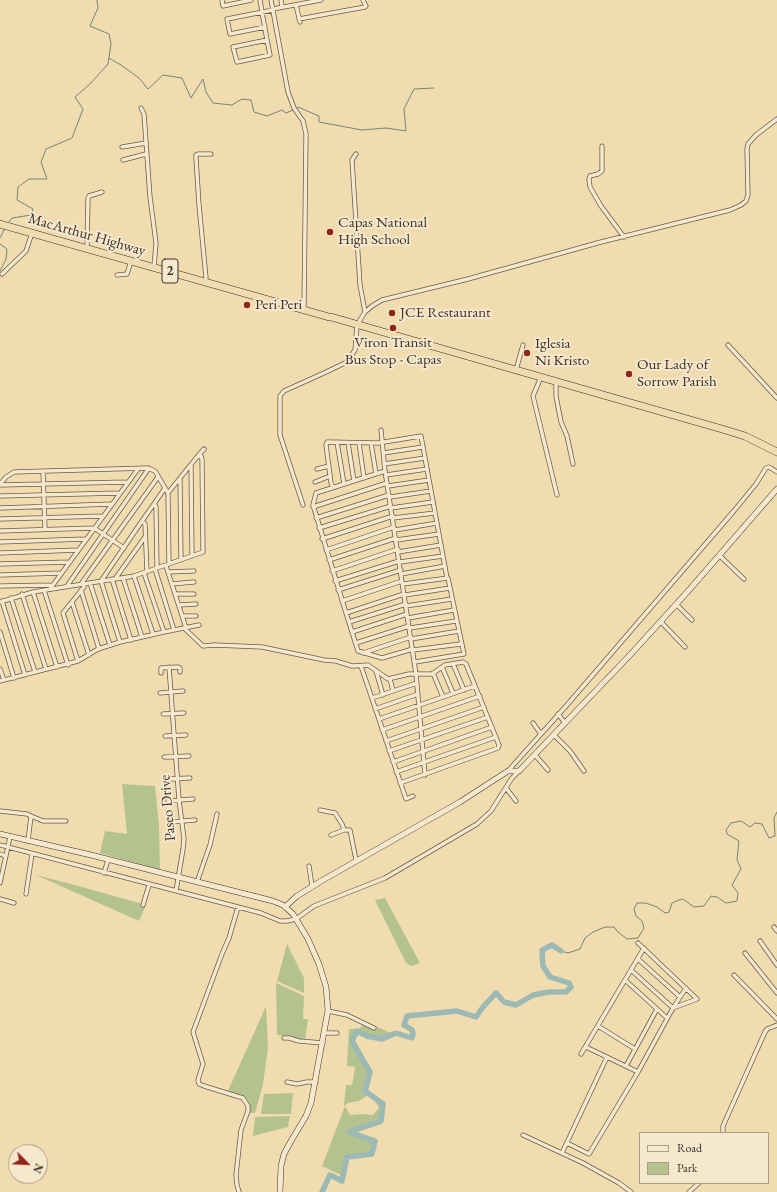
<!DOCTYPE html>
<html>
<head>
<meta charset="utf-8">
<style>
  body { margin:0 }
  #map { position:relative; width:777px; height:1192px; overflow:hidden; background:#f1dcb0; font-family:"EB Garamond",serif }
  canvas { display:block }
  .legend { position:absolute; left:639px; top:1132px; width:130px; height:52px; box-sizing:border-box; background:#f6e8cc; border:1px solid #ac9e8a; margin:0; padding:5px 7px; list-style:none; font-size:12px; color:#3c3028 }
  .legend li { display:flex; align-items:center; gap:8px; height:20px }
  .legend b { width:20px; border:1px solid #ac9e8a }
  .north { position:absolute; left:8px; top:1144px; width:40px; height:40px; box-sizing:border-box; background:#f6e8cc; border:1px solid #ac9e8a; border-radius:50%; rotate:114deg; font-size:11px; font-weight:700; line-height:16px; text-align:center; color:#3c3028 }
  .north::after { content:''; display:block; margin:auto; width:14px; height:18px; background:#8f2418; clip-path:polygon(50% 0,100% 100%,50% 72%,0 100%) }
</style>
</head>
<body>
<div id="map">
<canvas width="777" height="1192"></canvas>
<ul class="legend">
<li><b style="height:5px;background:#f6e8cc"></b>Road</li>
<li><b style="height:11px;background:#b4c290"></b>Park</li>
</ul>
<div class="north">N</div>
</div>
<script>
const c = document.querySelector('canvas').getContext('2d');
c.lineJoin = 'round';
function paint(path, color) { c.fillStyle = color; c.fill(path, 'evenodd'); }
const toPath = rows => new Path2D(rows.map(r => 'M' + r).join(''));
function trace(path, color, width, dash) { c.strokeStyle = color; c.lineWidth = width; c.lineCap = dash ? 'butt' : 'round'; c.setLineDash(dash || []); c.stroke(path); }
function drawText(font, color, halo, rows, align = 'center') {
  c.font = font + ' "EB Garamond",serif'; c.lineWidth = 4; c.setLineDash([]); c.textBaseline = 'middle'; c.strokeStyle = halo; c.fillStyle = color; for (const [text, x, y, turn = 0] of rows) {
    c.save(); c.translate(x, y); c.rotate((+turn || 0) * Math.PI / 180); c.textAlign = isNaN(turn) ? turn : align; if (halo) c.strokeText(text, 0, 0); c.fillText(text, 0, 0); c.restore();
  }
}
paint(toPath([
  [122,784,155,786,159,826,160,870,100,853,105,831,127,834],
  [36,875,82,887,146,905,139,921],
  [385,898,420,963,411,966,406,963,375,900],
  [287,944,304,978,304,993,277,981],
  [276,983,304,996,303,1019,308,1019,305,1040,296,1041,286,1036,277,1035],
  [266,1006,268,1048,263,1084,255,1113,250,1113,248,1100,242,1095,228,1091],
  [366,1022,395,1035,381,1041,368,1039,359,1034,354,1041,372,1073,368,1091,386,1103,382,1124,354,1133,378,1140,372,1156,348,1158,345,1177,322,1166,345,1106,350,1115,362,1114,373,1115,379,1108,375,1101,368,1095,359,1101,348,1103,344,1106,346,1085,352,1085,355,1067,347,1066,349,1029,359,1029],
  [293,1093,291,1114,261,1114,264,1094],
  [290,1116,288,1127,253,1136,255,1117]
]), '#b4c290');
trace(toPath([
  [109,58,121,65,139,78,148,89,163,75,182,78,191,98,203,79,206,92,213,103,232,105,242,99,251,100,254,112,267,116,282,110,286,113,293,110],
  [296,109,298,107,319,116,319,122,362,130,386,128,406,131,404,109,414,89,434,88],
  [9,222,12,218,31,215,33,209,17,200,18,187,29,179,47,179,41,162,46,149,72,138,83,109,75,97,90,84,108,64,111,44,109,34,90,26,98,8,97,0],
  [0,238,5,228],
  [0,244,7,249,6,259,0,271],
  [561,951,568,953,580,949,585,938,593,932,605,927,614,927,618,932,627,939,638,938,644,928,642,921,636,916,634,909,637,903,646,903,657,907,665,913,669,912,672,903,679,900,683,899,694,907,704,906,711,896,717,897,726,903,737,901,738,893,732,885,741,869,737,860,739,841,727,834,726,830,731,823,741,821,750,827,755,823,762,824,769,838,775,836,774,818,777,812]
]), '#76837b', 1);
trace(toPath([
  [322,1192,330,1175,342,1181,347,1157,372,1154,375,1141,349,1132,381,1121,383,1104,365,1091,370,1072,352,1041,357,1031,367,1036,382,1039,396,1033,412,1038,413,1034,412,1030,404,1025,407,1016,457,1011,476,1017,483,1007,496,993,504,1002,516,1005,533,995,549,992,566,992,571,987,569,983,550,977,543,966,542,950,552,945,561,951]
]), '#9cbab3', 5.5);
const street = toPath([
  [222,0,223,6,251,0],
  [260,0,262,12,267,40,270,55,237,62,233,47,267,40],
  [271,0,288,92,294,108,303,121,306,134,304,310],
  [281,0,282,7],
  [296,5,300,22],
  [273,9,321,0],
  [299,19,365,7,366,6,363,0],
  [265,27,230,34,227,19,273,10],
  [141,108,144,114,150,197,156,243,154,267],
  [602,146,602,171,598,174,590,176,589,179,590,187,601,206,624,237],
  [122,147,146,143],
  [356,154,352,160,360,285,365,312],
  [123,160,146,154],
  [87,248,88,198,89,196,102,192],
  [2,274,26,251,32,233],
  [117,275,127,274,131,261],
  [206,278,199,205,196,158,196,155,198,154,211,154],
  [728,345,777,398],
  [516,370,523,345],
  [541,377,533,396,557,495],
  [556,381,556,396,561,422,567,436,573,464],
  [381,430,385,471,416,674,425,775],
  [337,442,344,484],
  [348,443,354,481],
  [359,443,364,478],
  [371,443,376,474],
  [383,453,423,447],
  [198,456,204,449],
  [384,464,425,458],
  [191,465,192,556],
  [317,469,329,466],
  [385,471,316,493,313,505,346,613,404,594],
  [43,472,45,529],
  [386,475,427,469],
  [180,479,181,560],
  [315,482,330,476],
  [0,484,6,477,14,472,147,468,155,471,168,493,197,457,201,456,202,459,203,552,134,576,33,592,0,602],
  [0,485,128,482],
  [388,486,429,480],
  [333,487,331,483,326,445,327,442,378,443,421,436,447,578],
  [168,493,169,564],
  [0,496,120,493],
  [390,497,431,491],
  [154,504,165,488],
  [303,505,280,435,280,396,284,391,324,373,345,363,349,359,355,350,357,325,365,312,372,306,382,300,468,279,601,242,730,210,741,205,746,201,748,195,747,149,748,144,756,135,777,119],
  [313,507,387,483],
  [0,508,112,504],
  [391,508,433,502],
  [316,518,389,495],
  [393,518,435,513],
  [0,519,103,516],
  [142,521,154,504,155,505,156,507,157,568],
  [319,528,391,506],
  [395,530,437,523],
  [0,531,94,528,124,548],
  [322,539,393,516],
  [396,540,439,534],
  [0,542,86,539],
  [326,550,394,527],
  [398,552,441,545],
  [0,553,78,550],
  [720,556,744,579],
  [329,560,396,538],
  [400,562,443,556],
  [0,564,70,562],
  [166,566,186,628],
  [155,569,174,630],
  [332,571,398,549],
  [168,572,194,571],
  [144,573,164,632],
  [401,574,445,566],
  [0,575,62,573],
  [134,576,153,634],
  [123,578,142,637],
  [112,579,131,640],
  [115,579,145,537],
  [335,581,399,561],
  [90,583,110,645],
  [81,584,158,477],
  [172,584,194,582],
  [403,584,448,578,464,654],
  [0,586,53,585],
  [67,586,149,468],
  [50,589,138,469],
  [44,590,68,665],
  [81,590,99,649],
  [338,590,401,570],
  [33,592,57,667],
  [22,594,46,669],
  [175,594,194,594],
  [405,595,450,588],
  [11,598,35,672],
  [2,601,25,675],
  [342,601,402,581],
  [72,602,89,655],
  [179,605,196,604],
  [677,605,692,620],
  [406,606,452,599],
  [346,613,358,651,382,658,413,649],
  [183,616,196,616],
  [408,618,454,610],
  [349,622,406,604],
  [661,622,685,647],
  [184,628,203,646,214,645,262,647,324,660,336,661,352,666,368,665,388,679,409,674,432,674,445,665,463,662,466,664,499,745,498,748,400,783],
  [410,628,456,621],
  [0,632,14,678],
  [352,632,407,614],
  [411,639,459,631],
  [120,642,101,581,142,521,145,524,147,572],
  [356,643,409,626],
  [413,650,461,644],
  [363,653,411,637],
  [78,661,63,613,84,587,84,584],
  [415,662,464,654],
  [453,664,464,690],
  [361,666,406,799,413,796],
  [169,667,179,800,184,839,183,849,176,891],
  [442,667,453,693],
  [0,669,4,680],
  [376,671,383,695],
  [161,673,161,668,178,667,180,668,180,672],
  [433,673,443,697],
  [390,679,393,691],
  [0,681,78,661,98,649,120,642,164,632,199,625],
  [160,693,183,691],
  [372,698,417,683],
  [375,709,418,694],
  [163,714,184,713],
  [558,714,565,723],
  [379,719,475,686],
  [533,723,541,734],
  [382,730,480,696],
  [554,735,570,751,584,771],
  [165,736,186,735],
  [386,741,484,707],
  [389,751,488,717],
  [535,755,548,770],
  [164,757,189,756],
  [393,762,492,727],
  [508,771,567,705,733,512,756,484,766,468,769,467,777,472],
  [396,772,496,737],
  [166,779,190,778],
  [506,788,516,801],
  [168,801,193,799],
  [320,810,335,813,342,824,344,830],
  [0,811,27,814,31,816,28,841],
  [31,816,43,821,66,821],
  [172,822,195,820],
  [331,835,344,830,350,830,356,860],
  [0,845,261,913,280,921,287,921,296,919,314,906,385,878,477,824,491,811,512,778,519,771],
  [0,854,6,856],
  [309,866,312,886],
  [104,873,108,860],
  [197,882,210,845,217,814],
  [0,883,10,837],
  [26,894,32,854],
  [0,899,14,903],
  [143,905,149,885],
  [238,907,229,938,222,954,193,1032,203,1064,198,1080,199,1084,204,1086,243,1098,248,1106,248,1111,241,1130,236,1175,237,1185,239,1192],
  [774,927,777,931],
  [760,941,777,965],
  [745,953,777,993],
  [638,959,680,997],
  [631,970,673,1008,697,999,638,943],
  [734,975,777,1019],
  [625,980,667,1018],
  [328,1011,347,1015,374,1028],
  [598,1026,635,1049],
  [324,1033,337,1033],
  [284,1038,289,1038,299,1041,323,1043],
  [586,1047,638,1072],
  [581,1054,644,948],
  [626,1066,657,1009],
  [287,1082,297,1084,307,1082,316,1082],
  [723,1133,723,1126,731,1108,765,1032,767,1029,777,1025],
  [523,1135,583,1163,619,1183,631,1192],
  [567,1143,589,1154,638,1072,673,1008,686,988],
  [562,1153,607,1057],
  [689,1192,699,1183]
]);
const secondary = toPath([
  [0,834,91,855,273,901,283,905,293,914,308,939,319,964,326,987,328,1010,311,1103,306,1116,291,1141,284,1154,281,1166,280,1192],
  [285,907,297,896,323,880,460,802,508,771,519,771,631,654,690,589,777,489]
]);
const highway = toPath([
  [0,224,329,317],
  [331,317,722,429,745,436,777,452]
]);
trace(street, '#695b4a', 5);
trace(secondary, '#3c3028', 6);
trace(highway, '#3c3028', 8);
trace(street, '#f6e8cc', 3.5);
trace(secondary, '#f6e8cc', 5);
trace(highway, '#f1dcb0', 7);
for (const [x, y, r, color] of [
  [330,232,4,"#8f2418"],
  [247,305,4,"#8f2418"],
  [392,313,4,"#8f2418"],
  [393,328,4,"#8f2418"],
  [527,353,4,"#8f2418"],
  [629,374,4,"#8f2418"]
]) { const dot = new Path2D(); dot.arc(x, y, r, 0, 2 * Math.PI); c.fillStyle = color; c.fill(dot); trace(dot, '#f6e8cc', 1.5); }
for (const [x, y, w] of [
  [170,271,16]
]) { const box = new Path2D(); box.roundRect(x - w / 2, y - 12, w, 24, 3); c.fillStyle = '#f6e8cc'; c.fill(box); trace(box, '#3c3028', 1); }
drawText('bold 14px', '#3c3028', null, [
  ["2",170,271]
]);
drawText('15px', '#3c3028', '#f6e8cc', [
  ["Capas National",338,223],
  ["High School",338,240],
  ["Peri Peri",255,305],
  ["JCE Restaurant",400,313],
  ["Viron Transit",393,343,"center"],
  ["Bus Stop - Capas",393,360,"center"],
  ["Iglesia",535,344],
  ["Ni Kristo",535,361],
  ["Our Lady of",637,365],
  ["Sorrow Parish",637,382]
], 'left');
drawText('15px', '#3c3028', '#f6e8cc', [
  ["MacArthur Highway",87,235,16],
  ["Paseo Drive",168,808,-95]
]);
</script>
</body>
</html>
